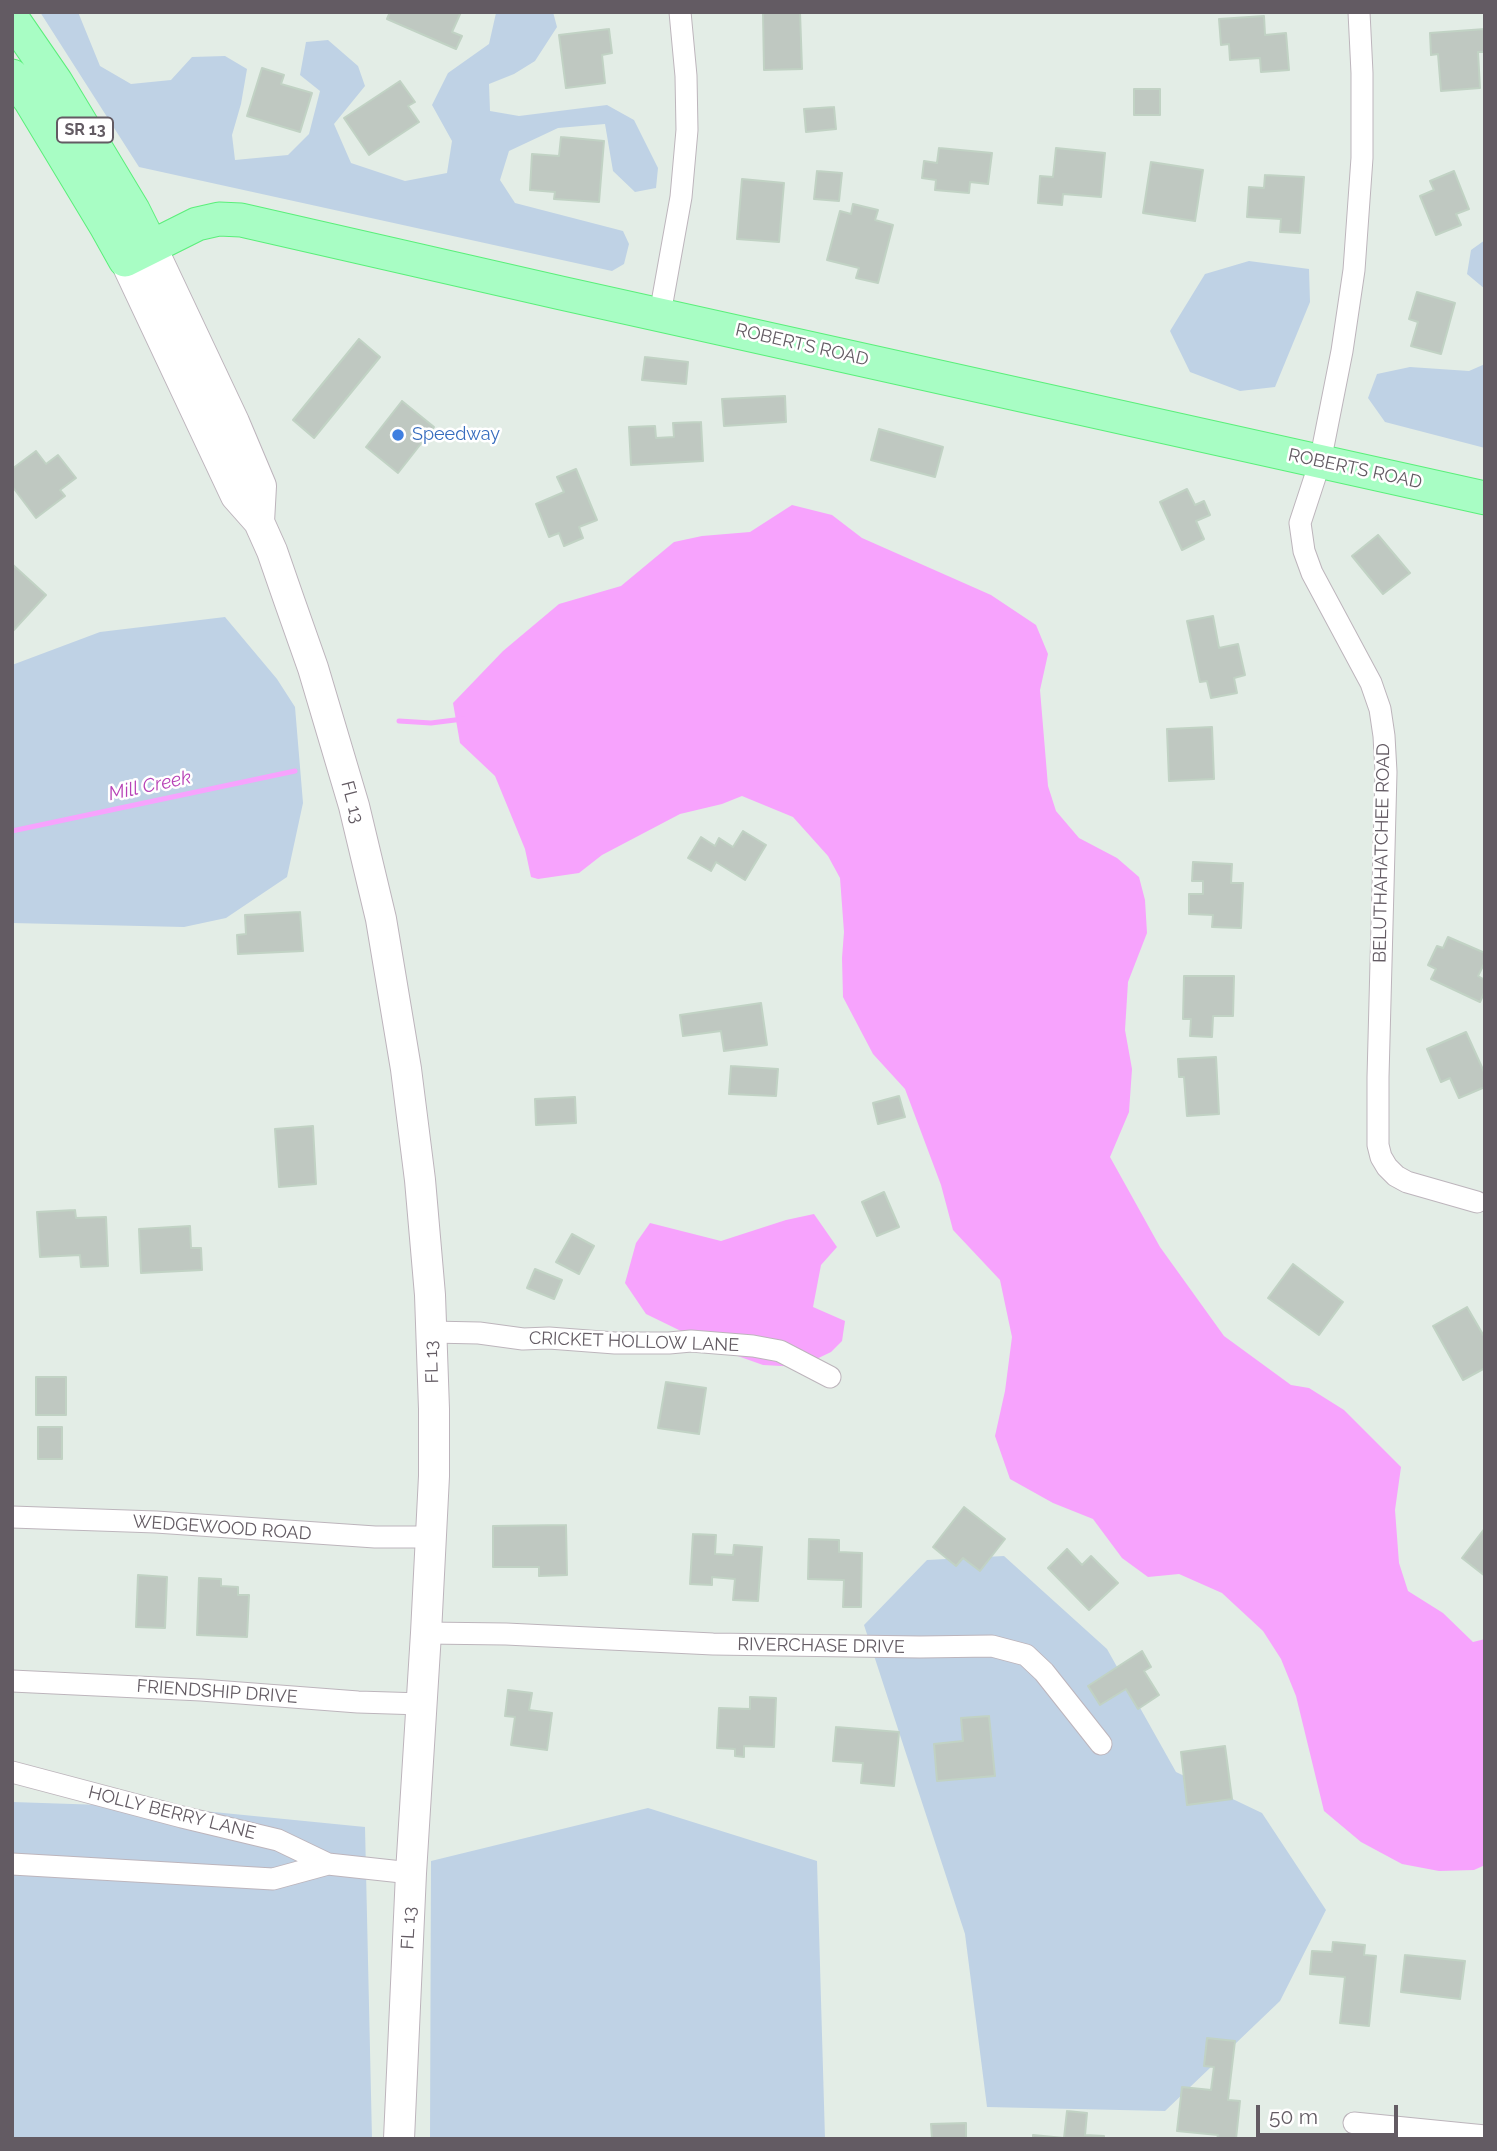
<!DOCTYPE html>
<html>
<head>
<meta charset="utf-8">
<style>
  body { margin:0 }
  #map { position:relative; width:1497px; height:2151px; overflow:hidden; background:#e3ede6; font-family:Raleway,sans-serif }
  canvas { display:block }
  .frame { position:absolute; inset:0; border:14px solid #635b63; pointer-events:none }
  .scale { position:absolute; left:1256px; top:2105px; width:142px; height:32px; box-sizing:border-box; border:4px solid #635b63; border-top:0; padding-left:9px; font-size:21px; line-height:24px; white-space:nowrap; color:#635b63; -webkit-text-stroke:5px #fff; paint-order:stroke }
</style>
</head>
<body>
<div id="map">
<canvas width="1497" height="2151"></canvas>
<div class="frame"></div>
<div class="scale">50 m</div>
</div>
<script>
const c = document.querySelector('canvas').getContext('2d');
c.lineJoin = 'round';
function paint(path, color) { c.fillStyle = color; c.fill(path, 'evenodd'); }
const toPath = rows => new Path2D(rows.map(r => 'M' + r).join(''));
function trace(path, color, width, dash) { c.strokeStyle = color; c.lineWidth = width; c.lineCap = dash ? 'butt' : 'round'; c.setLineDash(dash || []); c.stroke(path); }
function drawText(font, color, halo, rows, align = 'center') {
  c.font = font + ' Raleway,sans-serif'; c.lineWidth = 5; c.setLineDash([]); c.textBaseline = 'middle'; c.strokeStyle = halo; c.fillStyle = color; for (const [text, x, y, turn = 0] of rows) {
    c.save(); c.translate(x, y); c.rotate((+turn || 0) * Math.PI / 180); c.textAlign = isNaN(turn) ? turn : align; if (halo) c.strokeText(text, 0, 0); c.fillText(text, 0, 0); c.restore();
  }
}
paint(toPath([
  [40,12,78,12,100,66,131,84,171,80,192,57,225,56,247,69,241,104,232,135,235,160,288,155,309,134,320,91,300,75,306,42,328,40,358,66,365,86,334,124,351,163,405,181,447,173,452,141,432,105,448,73,489,44,496,13,553,12,557,27,535,61,514,74,489,84,490,111,519,116,607,105,634,120,658,168,656,188,635,192,613,171,605,124,558,128,509,151,500,180,515,203,623,231,629,244,624,264,612,271,139,167],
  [1485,240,1485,289,1467,274,1471,250],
  [1249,261,1309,269,1310,302,1275,387,1240,391,1190,372,1170,331,1205,274],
  [1485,364,1485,448,1385,422,1368,398,1377,374,1410,367,1469,371],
  [225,617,277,679,295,707,303,803,287,877,226,918,184,927,12,923,12,665,100,632],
  [1004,1556,1107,1649,1176,1772,1262,1813,1326,1910,1280,2001,1165,2111,987,2107,965,1934,864,1625,927,1560],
  [12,1802,163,1807,365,1827,372,2139,12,2139],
  [648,1808,817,1861,825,2139,430,2139,431,1861]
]), '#bfd2e5');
paint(toPath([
  [792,505,832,515,862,538,991,595,1036,625,1048,654,1040,690,1048,786,1056,811,1079,838,1117,858,1139,877,1145,900,1147,933,1128,982,1125,1030,1132,1069,1129,1112,1110,1157,1160,1247,1224,1336,1291,1385,1309,1388,1344,1410,1401,1467,1395,1510,1399,1563,1408,1591,1443,1613,1473,1642,1485,1639,1485,1865,1474,1870,1439,1871,1402,1864,1361,1842,1324,1811,1296,1696,1281,1659,1263,1631,1222,1593,1179,1574,1148,1577,1122,1558,1093,1519,1053,1503,1010,1479,995,1436,1005,1391,1012,1337,1000,1280,953,1230,941,1185,905,1089,873,1054,843,997,842,958,844,932,840,878,828,856,793,817,742,796,722,804,680,814,602,855,579,873,538,879,531,877,525,849,495,776,460,743,453,703,503,651,559,604,621,586,674,542,702,536,750,532],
  [814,1214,837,1247,821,1265,813,1307,845,1321,842,1341,831,1352,800,1367,763,1365,718,1349,646,1314,625,1283,636,1243,650,1223,721,1241,786,1220]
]), '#f7a3fd');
trace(toPath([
  [399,721,431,723,463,719],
  [12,831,295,771]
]), '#f7a3fd', 5);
const building = toPath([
  [390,12,461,12,452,32,462,36,456,49,387,19,390,12],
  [763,12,800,12,802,69,764,70,763,12],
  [1264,16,1265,35,1286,33,1289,70,1261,72,1260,58,1230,60,1229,44,1221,45,1219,19,1264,16],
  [609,29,612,53,602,55,605,83,566,88,559,35,609,29],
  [1485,29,1485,52,1478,52,1480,88,1441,91,1438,54,1431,55,1430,33,1485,29],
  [262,68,284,75,281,84,312,93,300,132,247,116,262,68],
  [400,81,415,102,408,106,419,122,369,155,344,118,400,81],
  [1134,89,1160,89,1160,115,1134,115,1134,89],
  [834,107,836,129,806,132,804,109,834,107],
  [561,137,604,141,599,202,554,199,555,192,530,190,532,154,559,156,561,137],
  [939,148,992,153,988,184,970,182,969,193,935,190,936,180,922,178,924,161,937,163,939,148],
  [1056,148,1105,153,1101,197,1063,194,1062,205,1038,203,1040,176,1053,177,1056,148],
  [1151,162,1203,170,1195,221,1143,213,1151,162],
  [817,171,842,173,839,201,814,199,817,171],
  [1454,171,1469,209,1456,214,1461,225,1436,235,1420,196,1434,190,1430,181,1454,171],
  [1265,175,1304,177,1300,233,1280,232,1281,219,1247,217,1249,187,1264,188,1265,175],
  [742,179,784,183,779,242,737,239,742,179],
  [853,204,878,210,875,220,893,225,878,283,856,278,859,268,827,260,840,211,851,214,853,204],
  [1417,292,1455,303,1441,354,1411,346,1418,322,1409,319,1417,292],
  [359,339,380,357,314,438,293,420,359,339],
  [645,357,688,362,686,384,642,380,645,357],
  [785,396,786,422,724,426,722,399,785,396],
  [402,401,434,427,398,473,366,447,402,401],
  [701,422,703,461,631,465,629,427,655,426,656,438,674,437,673,423,701,422],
  [879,429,943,447,935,477,871,460,879,429],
  [36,451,46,464,58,455,76,478,60,490,65,496,36,518,12,486,12,469,36,451],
  [576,469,597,520,579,527,583,538,564,546,559,533,549,537,536,504,564,492,557,477,576,469],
  [1187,489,1195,505,1204,501,1210,515,1196,521,1204,539,1182,550,1160,502,1187,489],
  [1378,535,1410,573,1383,594,1352,556,1378,535],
  [12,564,46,595,12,632,12,564],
  [1213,616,1219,648,1238,644,1245,675,1234,678,1237,693,1211,698,1207,681,1200,682,1187,621,1213,616],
  [1212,727,1214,779,1169,781,1167,729,1212,727],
  [743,831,766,845,745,880,716,862,711,871,688,858,701,837,715,846,719,838,733,847,743,831],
  [1193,862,1232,864,1231,883,1243,883,1241,928,1212,927,1213,915,1189,914,1189,894,1203,894,1203,881,1192,881,1193,862],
  [300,912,303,951,238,954,237,935,246,934,245,915,300,912],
  [1448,937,1485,953,1485,962,1478,976,1485,980,1485,991,1480,1002,1431,979,1436,969,1428,965,1437,946,1443,948,1448,937],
  [1184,976,1234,976,1233,1016,1213,1016,1212,1037,1190,1036,1191,1019,1183,1019,1184,976],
  [761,1003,767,1045,724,1051,721,1031,683,1036,680,1015,761,1003],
  [1466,1032,1485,1074,1485,1087,1459,1098,1450,1078,1441,1082,1427,1049,1466,1032],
  [1216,1057,1219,1114,1187,1116,1184,1077,1179,1077,1178,1059,1216,1057],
  [731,1066,778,1069,776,1096,729,1094,731,1066],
  [899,1096,905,1117,878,1124,873,1103,899,1096],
  [575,1097,576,1123,536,1125,535,1099,575,1097],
  [313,1126,316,1184,279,1187,275,1129,313,1126],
  [884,1192,899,1227,877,1236,862,1202,884,1192],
  [75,1210,76,1218,106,1217,108,1266,81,1267,80,1255,40,1257,37,1212,75,1210],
  [190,1226,191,1248,201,1248,202,1270,141,1273,139,1229,190,1226],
  [572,1234,594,1246,579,1274,556,1262,572,1234],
  [1293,1264,1343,1302,1319,1335,1268,1298,1293,1264],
  [535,1269,562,1280,554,1299,527,1288,535,1269],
  [1467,1307,1485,1338,1485,1368,1463,1380,1433,1326,1467,1307],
  [36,1377,66,1377,66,1415,36,1415,36,1377],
  [666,1382,706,1388,699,1434,658,1428,666,1382],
  [38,1427,62,1427,62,1459,38,1459,38,1427],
  [964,1507,1005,1539,980,1571,963,1558,956,1566,933,1547,964,1507],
  [566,1525,567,1575,539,1576,539,1567,493,1567,493,1526,566,1525],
  [1485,1528,1485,1576,1462,1558,1485,1528],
  [693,1534,716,1535,715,1554,733,1555,734,1545,762,1547,758,1601,733,1600,735,1579,712,1577,712,1585,690,1584,693,1534],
  [809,1539,839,1540,839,1552,862,1553,861,1607,843,1607,844,1580,808,1579,809,1539],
  [1067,1549,1082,1565,1091,1556,1118,1583,1089,1610,1048,1568,1067,1549],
  [138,1575,167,1577,165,1628,136,1627,138,1575],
  [199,1578,221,1579,221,1586,238,1587,238,1595,249,1595,247,1637,197,1635,199,1578],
  [1142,1651,1151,1667,1144,1671,1159,1695,1138,1709,1126,1689,1100,1705,1088,1686,1142,1651],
  [508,1690,532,1693,529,1710,552,1713,547,1750,511,1745,515,1717,505,1716,508,1690],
  [750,1697,776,1698,774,1747,744,1746,744,1757,735,1756,735,1749,717,1748,719,1708,750,1709,750,1697],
  [989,1716,995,1776,937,1781,934,1744,963,1741,961,1718,989,1716],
  [836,1727,899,1732,894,1786,861,1783,863,1763,833,1761,836,1727],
  [1225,1746,1232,1799,1187,1805,1181,1752,1225,1746],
  [1333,1942,1365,1945,1364,1955,1376,1956,1369,2026,1340,2023,1345,1977,1310,1974,1312,1951,1332,1952,1333,1942],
  [1405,1955,1465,1961,1460,1999,1401,1992,1405,1955],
  [1207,2038,1235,2041,1228,2100,1240,2101,1236,2139,1217,2139,1218,2135,1177,2131,1182,2087,1211,2090,1214,2067,1204,2066,1207,2038],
  [1067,2111,1087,2113,1085,2135,1104,2136,1104,2139,1033,2139,1033,2135,1064,2138,1067,2111],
  [966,2123,966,2139,932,2139,931,2124,966,2123]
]);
paint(building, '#bfc8c1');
trace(building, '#c1d2c4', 2);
const minor = toPath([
  [1359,12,1362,73,1362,158,1354,270,1342,351,1320,462,1300,523,1304,551,1312,573,1371,683,1380,709,1384,736,1386,772,1378,1077,1378,1145,1381,1157,1387,1167,1396,1176,1407,1182,1477,1202],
  [660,314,681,197,687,130,686,76,680,12],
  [431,1332,479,1333,523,1339,549,1338,615,1343,669,1343,691,1341,753,1346,780,1351,830,1377],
  [12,1517,156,1522,375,1537,431,1537],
  [426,1633,506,1634,713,1644,920,1647,992,1646,1026,1655,1044,1672,1101,1744],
  [12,1681,201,1690,358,1702,422,1704],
  [12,1772,182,1817,278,1840,328,1864,411,1873],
  [12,1864,273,1879,328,1864],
  [1354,2123,1485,2136]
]);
const secondary = toPath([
  [151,246,234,422,261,486,259,522],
  [125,260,236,496,259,522,272,551,289,600,313,668,354,806,381,919,406,1069,420,1180,430,1295,434,1409,434,1476,426,1633,411,1873,399,2139]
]);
const primary = toPath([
  [12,18,56,82,133,210,151,246],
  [12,76,30,100,106,226,125,260,197,224,219,219,241,220,561,293,1485,498]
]);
trace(minor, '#bdb5bc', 23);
trace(secondary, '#bdb4bc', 32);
trace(primary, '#5aef7a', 35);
trace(minor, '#fff', 21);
trace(secondary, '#fff', 30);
trace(primary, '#a8fdc4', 33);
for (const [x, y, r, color] of [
  [398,435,7,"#3f7fe0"]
]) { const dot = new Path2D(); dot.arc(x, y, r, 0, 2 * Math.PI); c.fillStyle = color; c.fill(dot); trace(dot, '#fff', 2.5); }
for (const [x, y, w] of [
  [85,130,56]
]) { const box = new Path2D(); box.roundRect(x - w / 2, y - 12.5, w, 25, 5); c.fillStyle = '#fff'; c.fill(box); trace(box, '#635b63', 2); }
drawText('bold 16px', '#635b63', null, [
  ["SR 13",85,130]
]);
drawText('18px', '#635b63', '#fff', [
  ["ROBERTS ROAD",802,345,13],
  ["ROBERTS ROAD",1355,469,12],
  ["FL 13",352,802,75],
  ["BELUTHAHATCHEE ROAD",1382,853,-89],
  ["CRICKET HOLLOW LANE",634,1342,2],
  ["FL 13",432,1362,-92],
  ["WEDGEWOOD ROAD",222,1528,4],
  ["RIVERCHASE DRIVE",821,1646,1],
  ["FRIENDSHIP DRIVE",217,1692,4],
  ["HOLLY BERRY LANE",172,1813,14],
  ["FL 13",409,1928,-87]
]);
drawText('18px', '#366cbe', '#fff', [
  ["Speedway",412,435]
], 'left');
drawText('italic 19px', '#b842b7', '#fff', [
  ["Mill Creek",150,786,-12]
]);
</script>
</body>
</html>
